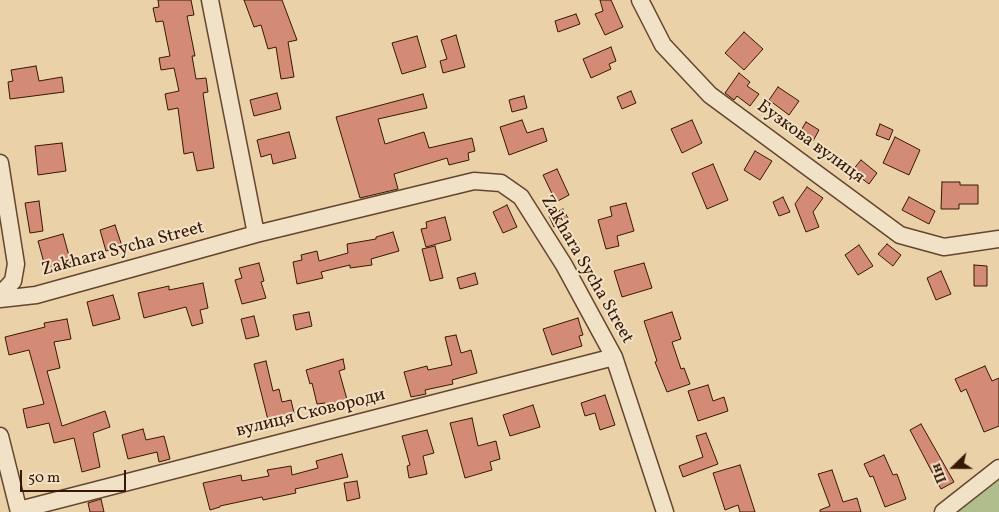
<!DOCTYPE html>
<html>
<head>
<meta charset="utf-8">
<style>
  body { margin:0 }
  #map { position:relative; width:999px; height:512px; overflow:hidden; background:#ead1a7; font-family:Vollkorn,serif }
  canvas { display:block }
  .north { position:absolute; left:929px; top:442px; width:50px; height:50px; -webkit-text-stroke:4px #f1e1c6; paint-order:stroke; rotate:248deg; font-size:14px; font-weight:700; line-height:20px; text-align:center; color:#371805 }
  .north::after { content:''; display:block; margin:auto; width:18px; height:22px; background:#371805; clip-path:polygon(50% 0,100% 100%,50% 72%,0 100%) }
  .scale { position:absolute; left:20px; top:470px; width:106px; height:22px; box-sizing:border-box; border:2px solid #371805; border-top:0; padding-left:6px; font-size:15px; line-height:18px; white-space:nowrap; color:#371805; -webkit-text-stroke:4px #f1e1c6; paint-order:stroke }
</style>
</head>
<body>
<div id="map">
<canvas width="999" height="512"></canvas>
<div class="north">Пн</div>
<div class="scale">50 m</div>
</div>
<script>
const c = document.querySelector('canvas').getContext('2d');
c.lineJoin = 'round';
function paint(path, color) { c.fillStyle = color; c.fill(path, 'evenodd'); }
const toPath = rows => new Path2D(rows.map(r => 'M' + r).join(''));
function trace(path, color, width, dash) { c.strokeStyle = color; c.lineWidth = width; c.lineCap = dash ? 'butt' : 'round'; c.setLineDash(dash || []); c.stroke(path); }
function drawText(font, color, halo, rows, align = 'center') {
  c.font = font + ' Vollkorn,serif'; c.lineWidth = 4; c.setLineDash([]); c.textBaseline = 'middle'; c.strokeStyle = halo; c.fillStyle = color; for (const [text, x, y, turn = 0] of rows) {
    c.save(); c.translate(x, y); c.rotate((+turn || 0) * Math.PI / 180); c.textAlign = isNaN(turn) ? turn : align; if (halo) c.strokeText(text, 0, 0); c.fillText(text, 0, 0); c.restore();
  }
}
paint(toPath([
  [999,468,999,512,943,512]
]), '#b0bd8c');
const building = toPath([
  [158,0,191,0,194,15,187,16,195,56,192,56,196,79,206,78,208,92,203,93,214,168,197,171,193,152,184,154,178,108,168,110,165,94,179,91,174,68,161,70,159,58,170,56,163,21,156,22,153,8,159,7,158,0],
  [244,0,282,0,297,40,288,42,294,77,281,79,276,47,268,49,261,25,254,27,244,0],
  [600,0,611,0,623,27,605,35,595,14,603,11,600,0],
  [576,14,580,24,558,32,555,21,576,14],
  [744,32,763,49,744,70,725,53,744,32],
  [456,35,465,67,443,73,440,61,447,59,441,40,456,35],
  [417,36,426,67,402,74,392,43,417,36],
  [611,47,616,61,609,64,611,69,591,78,583,59,611,47],
  [36,66,39,81,62,77,64,92,10,99,8,82,13,81,11,70,36,66],
  [739,73,750,82,747,86,759,94,750,106,737,96,734,100,725,93,739,73],
  [778,87,799,101,789,115,769,100,778,87],
  [631,91,636,103,622,109,617,97,631,91],
  [277,93,281,109,254,116,250,100,277,93],
  [423,94,427,108,378,119,385,144,424,132,429,148,472,138,475,151,468,153,469,160,449,165,447,158,394,174,398,189,360,198,336,117,423,94],
  [524,96,527,108,512,112,509,100,524,96],
  [522,120,527,133,543,128,547,141,509,155,500,127,522,120],
  [692,120,702,143,682,153,671,129,692,120],
  [806,122,819,130,813,141,800,132,806,122],
  [880,124,893,130,889,140,876,135,880,124],
  [289,132,296,158,273,164,271,154,261,157,257,140,289,132],
  [895,137,920,150,909,175,883,163,895,137],
  [62,143,66,171,38,175,35,146,62,143],
  [755,151,772,161,760,180,744,170,755,151],
  [861,160,877,173,869,184,852,171,861,160],
  [713,164,728,200,707,209,692,173,713,164],
  [557,169,569,195,556,202,543,175,557,169],
  [942,182,960,182,960,185,978,185,978,204,959,204,959,209,941,209,942,182],
  [807,187,823,198,813,212,819,227,806,232,795,204,807,187],
  [783,197,790,212,779,216,773,202,783,197],
  [909,197,935,211,929,224,902,210,909,197],
  [39,201,43,231,30,233,25,203,39,201],
  [626,203,634,231,617,236,619,246,606,249,598,220,612,216,610,207,626,203],
  [507,205,517,227,503,233,493,212,507,205],
  [563,209,569,220,554,227,549,216,563,209],
  [445,217,451,240,426,247,421,229,427,228,426,222,445,217],
  [115,225,122,246,106,251,100,230,115,225],
  [393,232,399,251,371,259,372,265,350,268,350,265,321,272,323,278,297,284,293,262,302,260,301,255,317,251,319,261,348,253,347,244,376,239,376,237,393,232],
  [63,234,71,263,46,270,38,241,63,234],
  [887,244,901,255,893,266,878,254,887,244],
  [859,245,873,266,858,275,845,255,859,245],
  [435,246,443,278,430,281,422,249,435,246],
  [259,263,264,281,261,282,266,298,242,304,235,280,242,278,239,268,259,263],
  [644,263,652,288,622,297,614,271,644,263],
  [974,265,987,266,987,286,974,286,974,265],
  [941,271,951,294,936,300,927,278,941,271],
  [475,273,478,284,460,289,457,278,475,273],
  [203,283,208,308,200,310,203,323,192,326,186,307,144,318,138,293,169,286,169,290,203,283],
  [113,295,120,319,93,326,87,302,113,295],
  [309,312,312,326,296,330,293,315,309,312],
  [672,312,681,339,672,342,681,369,684,368,690,384,667,392,655,362,657,361,644,321,672,312],
  [254,316,259,336,246,339,241,319,254,316],
  [578,318,583,335,579,336,582,346,552,355,543,329,578,318],
  [67,319,71,339,54,342,60,368,47,371,62,426,105,411,110,427,93,433,100,467,82,472,74,438,54,443,49,423,27,428,23,409,44,404,29,350,9,355,5,337,45,327,44,323,67,319],
  [456,335,461,353,471,350,477,373,452,380,453,384,425,390,426,394,411,397,404,372,427,366,428,370,452,365,445,337,456,335],
  [343,359,345,369,339,371,348,403,326,408,325,403,317,404,312,383,310,384,306,370,343,359],
  [266,361,273,391,279,389,282,402,291,400,294,413,268,420,254,364,266,361],
  [985,366,992,381,999,378,999,426,984,432,966,389,961,392,955,379,985,366],
  [708,385,713,401,724,397,728,411,698,421,688,391,708,385],
  [605,395,615,425,600,430,595,413,585,416,581,403,605,395],
  [533,405,540,427,510,436,503,415,533,405],
  [472,418,478,446,496,441,500,459,490,462,492,470,465,478,450,423,472,418],
  [921,424,954,482,941,489,910,430,921,424],
  [143,429,146,440,164,436,170,459,159,462,157,452,128,459,122,435,143,429],
  [427,430,434,453,423,456,427,474,409,478,407,466,410,465,402,436,427,430],
  [706,433,718,464,683,477,679,466,703,457,696,436,706,433],
  [342,454,348,477,295,489,296,493,263,500,262,497,220,506,220,507,210,510,203,483,241,475,242,481,269,476,267,470,291,466,292,475,318,468,316,461,342,454],
  [884,455,893,475,897,474,906,499,885,507,873,476,870,477,864,464,884,455],
  [740,465,755,512,740,512,738,505,725,510,713,473,740,465],
  [832,470,843,502,857,498,861,512,820,512,820,510,830,506,818,474,832,470],
  [357,481,360,498,347,501,344,483,357,481],
  [101,499,104,512,90,512,88,503,101,499]
]);
paint(building, '#d38b76');
trace(building, '#371805', 1);
const minor = toPath([
  [210,0,256,234],
  [640,0,663,45,710,95,900,235,944,247,999,239],
  [0,163,16,264,13,281,0,295],
  [0,299,36,295,256,234,474,181,501,183,521,197,564,265,614,357,665,512],
  [0,436,19,512],
  [19,510,614,357],
  [943,512,999,468]
]);
trace(minor, '#64462e', 19);
trace(minor, '#f1e1c6', 16);
drawText('18px', '#371805', '#f1e1c6', [
  ["Бузкова вулиця",810,143,36],
  ["Zakhara Sycha Street",123,250,-15],
  ["Zakhara Sycha Street",586,270,60],
  ["вулиця Сковороди",311,414,-14]
]);
</script>
</body>
</html>
